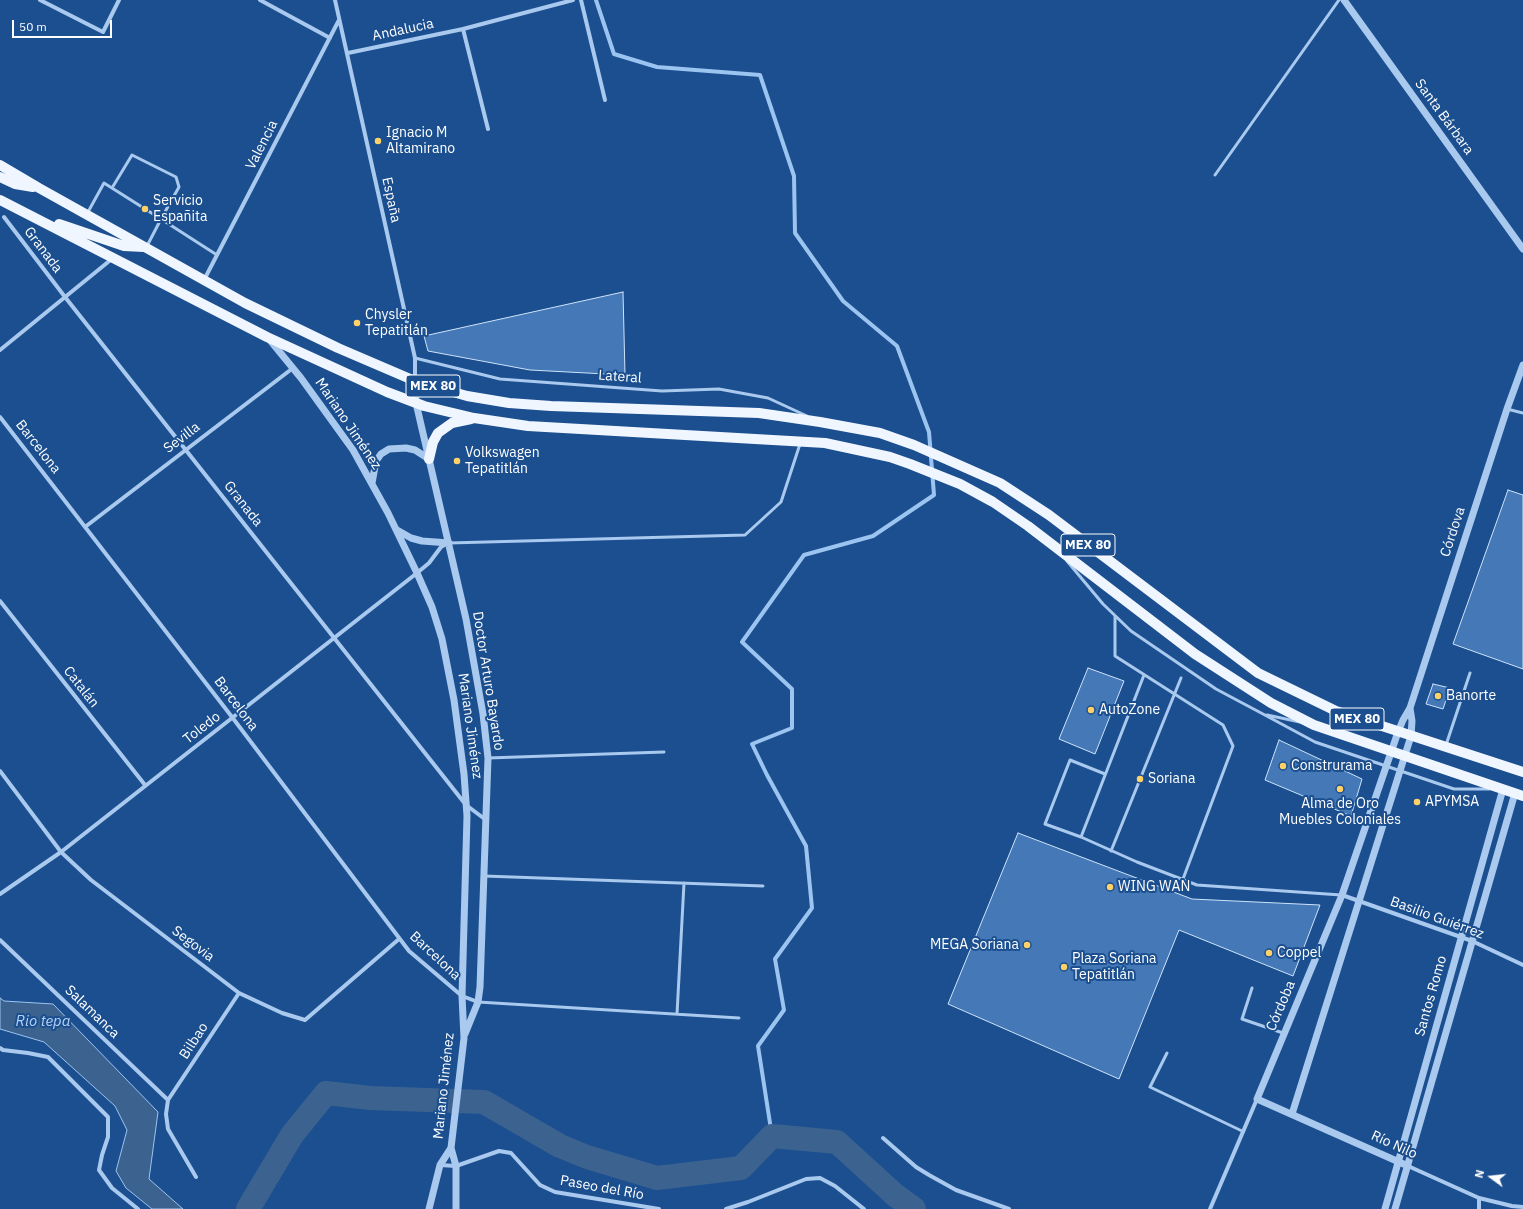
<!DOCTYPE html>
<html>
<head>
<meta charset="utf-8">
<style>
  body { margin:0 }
  #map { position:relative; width:1523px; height:1209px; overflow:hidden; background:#1b4f8f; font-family:"IBM Plex Sans",sans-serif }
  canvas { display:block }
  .north { position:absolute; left:1471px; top:1157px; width:40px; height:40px; -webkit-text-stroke:3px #1b4f8f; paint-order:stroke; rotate:285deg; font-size:11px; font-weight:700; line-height:16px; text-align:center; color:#fff }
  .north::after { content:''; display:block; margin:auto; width:14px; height:18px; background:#fff; clip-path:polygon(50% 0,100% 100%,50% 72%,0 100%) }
  .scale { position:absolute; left:12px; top:20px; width:100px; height:18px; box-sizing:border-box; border:2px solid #fff; border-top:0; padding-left:5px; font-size:12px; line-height:14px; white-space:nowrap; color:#fff; -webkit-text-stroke:3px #1b4f8f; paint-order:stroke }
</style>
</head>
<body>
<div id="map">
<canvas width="1523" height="1209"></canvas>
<div class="north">N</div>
<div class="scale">50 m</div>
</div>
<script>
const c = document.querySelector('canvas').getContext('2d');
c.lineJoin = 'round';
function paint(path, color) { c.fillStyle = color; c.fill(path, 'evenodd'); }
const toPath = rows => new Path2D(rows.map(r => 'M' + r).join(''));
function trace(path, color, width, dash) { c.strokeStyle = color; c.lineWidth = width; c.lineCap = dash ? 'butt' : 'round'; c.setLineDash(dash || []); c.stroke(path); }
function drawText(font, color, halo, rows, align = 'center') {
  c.font = font + ' "IBM Plex Sans",sans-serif'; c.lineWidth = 4; c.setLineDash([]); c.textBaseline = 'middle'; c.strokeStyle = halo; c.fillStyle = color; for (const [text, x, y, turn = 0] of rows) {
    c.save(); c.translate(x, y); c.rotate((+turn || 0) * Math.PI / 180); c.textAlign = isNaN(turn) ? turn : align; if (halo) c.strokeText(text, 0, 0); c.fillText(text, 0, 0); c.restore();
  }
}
const water = toPath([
  [0,998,4,1001,53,1004,158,1112,149,1179,183,1209,152,1209,126,1188,116,1171,127,1130,115,1106,44,1042,0,1029,0,998]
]);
paint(water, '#3c6290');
trace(water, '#9cc4f0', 1);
trace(toPath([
  [596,0,614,54,657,67,760,75,794,176,795,233,843,301,897,346,929,432,934,495,873,536,804,555,742,642,792,689,792,728,752,744,767,775,806,846,812,908,775,959,784,1010,758,1046,772,1136]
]), '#9cc4f0', 4);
trace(toPath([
  [248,1209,292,1135,326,1093,370,1098,484,1102,560,1146,587,1157,657,1178,741,1168,772,1136,837,1142,895,1195,914,1209]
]), '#3c6290', 24);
const building = toPath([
  [623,292,625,375,530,370,428,351,424,336,623,292],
  [1508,490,1523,495,1523,669,1453,644,1508,490],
  [1088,668,1124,681,1095,754,1059,739,1088,668],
  [1433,684,1450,688,1443,709,1426,704,1433,684],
  [1279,740,1362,779,1351,816,1265,780,1279,740],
  [1018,833,1192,899,1320,905,1293,976,1179,930,1119,1079,948,1004,1018,833]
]);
paint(building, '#4478b7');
trace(building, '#cfe3fa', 1);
trace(toPath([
  [1215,175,1339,0],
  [112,188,132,155,176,177,179,187,161,219,217,255],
  [88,212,104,183,161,219,147,246],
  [415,358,500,379,662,391,719,389,768,398,807,416],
  [1507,409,1523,413],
  [449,543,745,535,781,502,800,444],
  [1067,561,1103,604,1131,631,1216,689,1263,714,1315,742,1454,789,1489,789],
  [1115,616,1115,656,1223,725,1233,746,1183,879],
  [1267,715,1300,722],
  [1446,745,1470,673],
  [488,758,664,752],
  [1105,774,1070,760,1045,824,1081,837,1137,862,1197,885,1341,895],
  [1081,837,1144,675],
  [1111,851,1181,678],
  [484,876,763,886],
  [1252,988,1242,1019,1283,1033],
  [478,1002,739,1018],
  [677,1014,684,883],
  [1167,1053,1150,1087,1242,1131]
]), '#a9c9ee', 3);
trace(toPath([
  [40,0,103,32,119,0],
  [260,0,330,38],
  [335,0,415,358,415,381],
  [581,0,605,100],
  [463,29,488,129],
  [348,53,463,29,573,0],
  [4,217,65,297,466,805,486,820],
  [204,280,339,20],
  [0,350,113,258],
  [0,417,232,717,409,951,462,996,478,1002],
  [85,527,293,368],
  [0,601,145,785],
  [0,771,61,852,91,880,239,993,282,1013,305,1020,399,939],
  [0,894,61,852,417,573,429,563,441,547,446,544],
  [1342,895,1472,941,1523,965],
  [0,940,168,1100],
  [0,1048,3,1050,28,1053,48,1057,108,1117,108,1137,102,1155,99,1170,112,1188,138,1209],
  [883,1138,916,1167,929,1175,956,1190,1009,1209],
  [440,1165,456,1166,499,1151,511,1153,540,1185,555,1192,659,1209],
  [1408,1166,1479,1198,1512,1206,1523,1207],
  [196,1177,168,1129,166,1114,168,1100,239,993],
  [726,1209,748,1202,806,1179,820,1178,835,1186,864,1209],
  [1210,1209,1257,1099],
  [1479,1209,1479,1198]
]), '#a9c9ee', 4);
trace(toPath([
  [1344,0,1523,249],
  [269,339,301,378,353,450,388,513,417,573,432,607,442,639,454,700,464,774,467,816,462,996,464,1038,451,1148,440,1165,429,1209],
  [415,381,416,403,466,619,483,714,488,758,480,987,478,1002,465,1034],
  [372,483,376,461,381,454,389,449,406,448,415,450,429,459],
  [397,530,411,538,422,541,449,543],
  [1292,1114,1411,736,1412,721,1410,708],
  [451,1148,456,1166,456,1209],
  [1408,1166,1257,1099,1342,895,1398,732,1403,720,1410,708,1507,409,1523,365],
  [1385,1209,1503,789],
  [1395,1209,1515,793]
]), '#a9c9ee', 7);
trace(toPath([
  [0,165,39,188,245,303,338,348,415,381,467,396,509,403,551,406,759,413,820,422,880,433,914,445,1000,483,1049,515,1258,673,1336,711,1523,772],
  [0,177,15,184,33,187],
  [0,200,267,337,387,392,424,406,474,418,528,426,825,443,890,457,910,464,960,484,993,502,1028,526,1195,654,1271,703,1314,725,1523,796],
  [59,224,124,246,144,247],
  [429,459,433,442,438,433,452,423,471,419]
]), '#f0f6ff', 10);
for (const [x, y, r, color] of [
  [378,141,4,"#ffd166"],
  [145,209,4,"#ffd166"],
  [357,323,4,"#ffd166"],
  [457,461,4,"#ffd166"],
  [1438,696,4,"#ffd166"],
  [1091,710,4,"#ffd166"],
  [1283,766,4,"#ffd166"],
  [1140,779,4,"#ffd166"],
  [1340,789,4,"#ffd166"],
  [1417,802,4,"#ffd166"],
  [1110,887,4,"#ffd166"],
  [1027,945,4,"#ffd166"],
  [1269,953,4,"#ffd166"],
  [1064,967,4,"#ffd166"]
]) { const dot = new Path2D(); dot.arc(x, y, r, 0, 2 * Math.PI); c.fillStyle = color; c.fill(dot); trace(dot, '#1b4f8f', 1.5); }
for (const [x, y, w] of [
  [433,386,54],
  [1088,545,54],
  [1357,719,54]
]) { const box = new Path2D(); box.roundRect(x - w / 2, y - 11, w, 22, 3); c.fillStyle = '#1b4f8f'; c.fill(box); trace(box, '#fff', 1); }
drawText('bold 13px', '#fff', null, [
  ["MEX 80",433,386],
  ["MEX 80",1088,545],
  ["MEX 80",1357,719]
]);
drawText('14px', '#fff', '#1b4f8f', [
  ["Andalucia",403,30,-12],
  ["Santa Bárbara",1444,117,54],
  ["Valencia",262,145,-63],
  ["España",391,200,78],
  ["Granada",43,250,53],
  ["Lateral",620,377,4],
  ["Mariano Jiménez",348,424,56],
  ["Sevilla",182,438,-37],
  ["Barcelona",38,447,52],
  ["Granada",243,504,52],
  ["Córdova",1453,532,-72],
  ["Doctor Arturo Bayardo",488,681,81],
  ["Catalán",81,687,52],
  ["Barcelona",236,704,53],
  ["Mariano Jiménez",470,726,82],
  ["Toledo",202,728,-38],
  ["Basilio Guiérrez",1437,918,20],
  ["Segovia",193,944,37],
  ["Barcelona",435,956,43],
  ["Santos Romo",1431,996,-74],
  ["Córdoba",1281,1006,-67],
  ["Salamanca",92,1012,44],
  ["Bilbao",194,1041,-57],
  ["Mariano Jiménez",444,1086,-84],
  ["Río Nilo",1394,1145,24],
  ["Paseo del Río",602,1188,10]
]);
drawText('14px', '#fff', '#1b4f8f', [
  ["Ignacio M",386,133],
  ["Altamirano",386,149],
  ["Servicio",153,201],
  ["Españita",153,217],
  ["Chysler",365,315],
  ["Tepatitlán",365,331],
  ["Volkswagen",465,453],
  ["Tepatitlán",465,469],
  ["Banorte",1446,696],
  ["AutoZone",1099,710],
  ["Construrama",1291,766],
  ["Soriana",1148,779],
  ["APYMSA",1425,802],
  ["Alma de Oro",1340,804,"center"],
  ["Muebles Coloniales",1340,820,"center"],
  ["WING WAN",1118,887],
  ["MEGA Soriana",1019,945,"right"],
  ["Coppel",1277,953],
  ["Plaza Soriana",1072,959],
  ["Tepatitlán",1072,975]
], 'left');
drawText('italic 15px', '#b5d3f5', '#1b4f8f', [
  ["Rio tepa",43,1022]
]);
</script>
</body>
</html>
